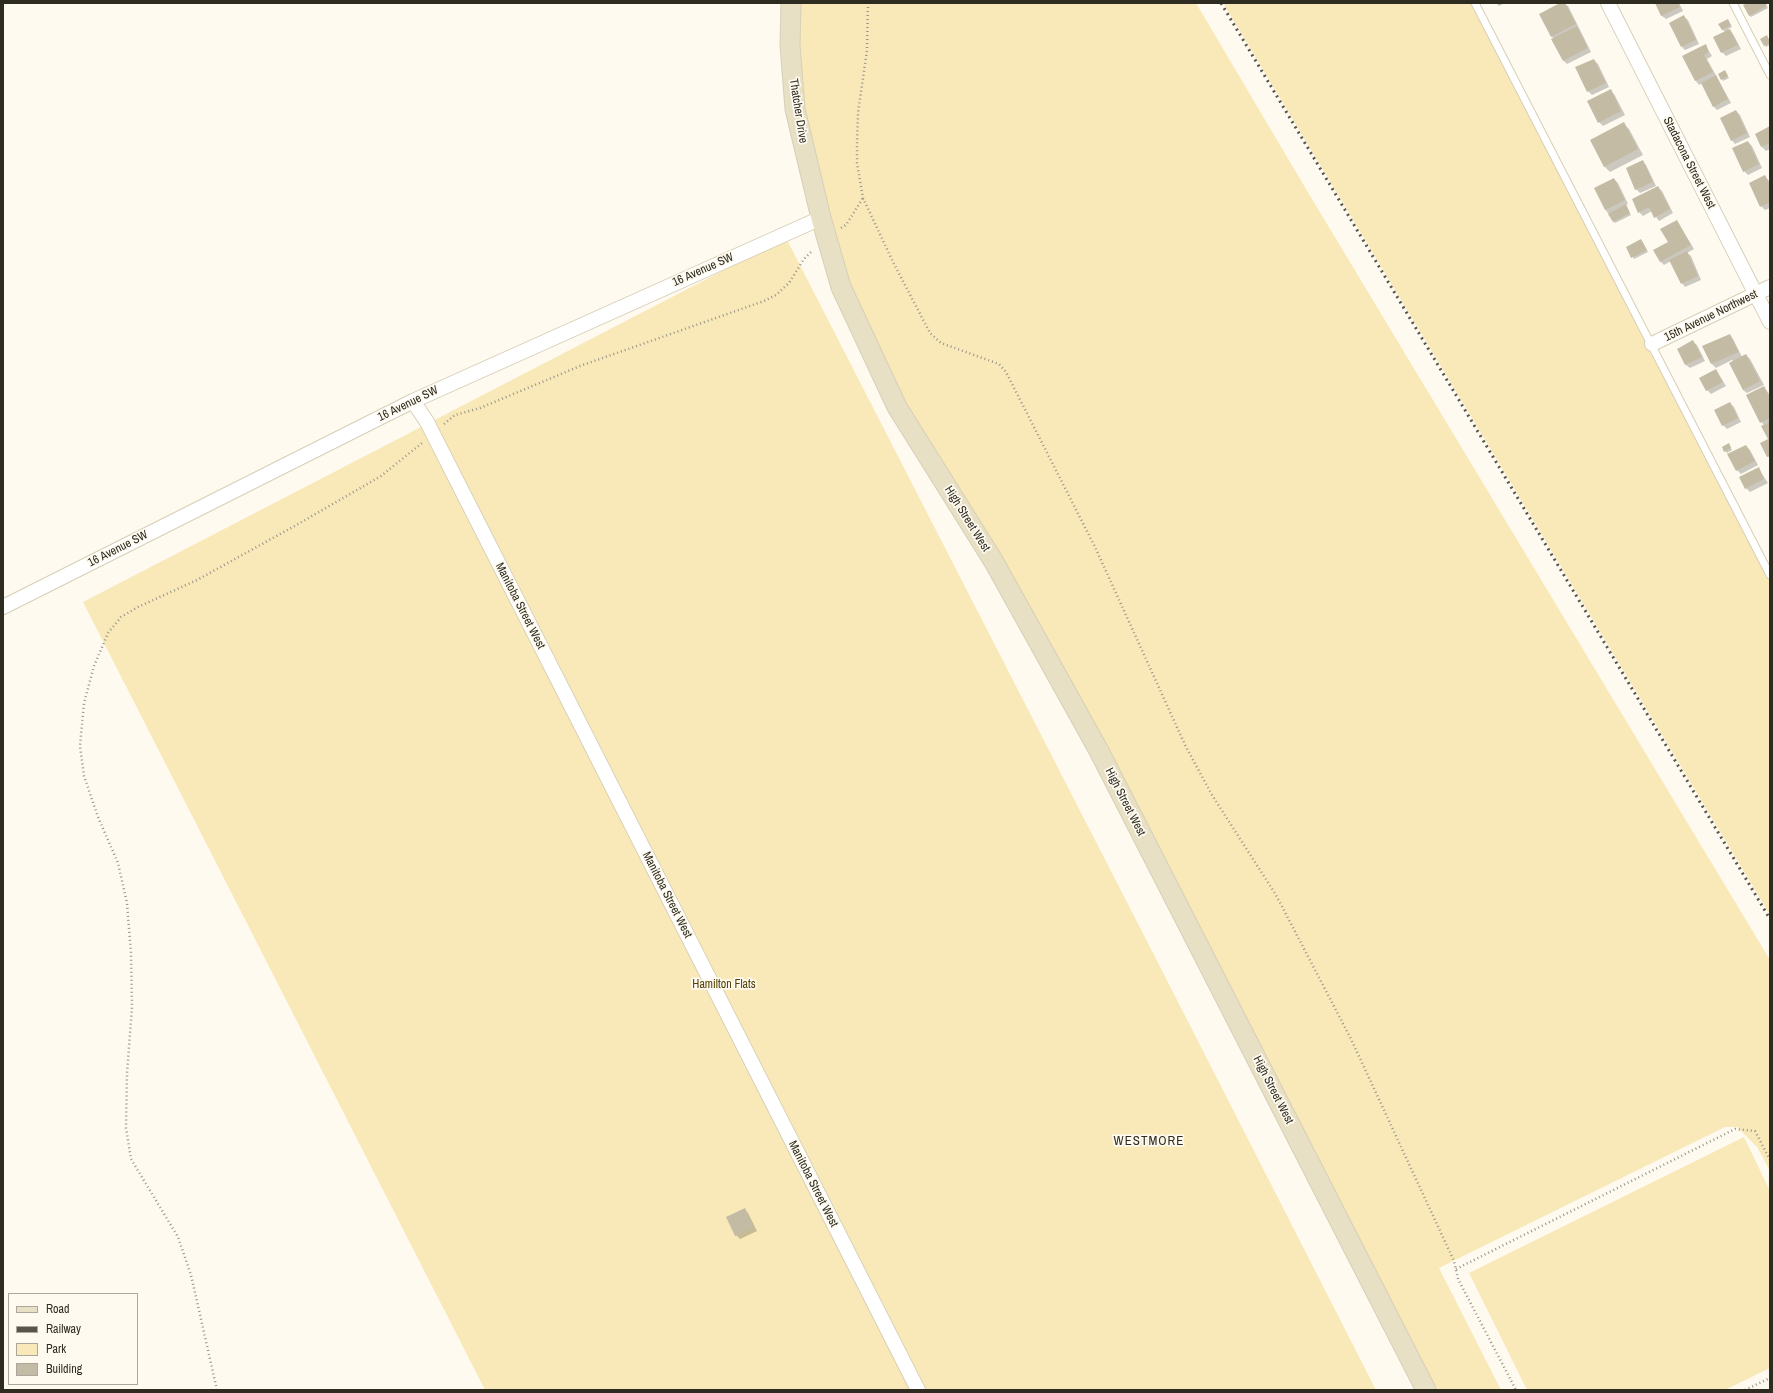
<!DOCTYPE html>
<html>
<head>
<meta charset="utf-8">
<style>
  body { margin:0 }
  #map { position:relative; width:1773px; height:1393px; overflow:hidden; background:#fefaf0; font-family:"Archivo Narrow",sans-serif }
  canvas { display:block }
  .frame { position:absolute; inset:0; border:4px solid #2e2b21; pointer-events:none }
  .legend { position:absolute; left:8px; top:1293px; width:130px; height:92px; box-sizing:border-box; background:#fefaf0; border:1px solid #aba79d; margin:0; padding:5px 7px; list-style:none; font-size:12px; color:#2e2b21 }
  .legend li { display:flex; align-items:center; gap:8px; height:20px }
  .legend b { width:20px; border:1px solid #aba79d }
</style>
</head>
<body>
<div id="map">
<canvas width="1773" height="1393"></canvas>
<div class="frame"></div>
<ul class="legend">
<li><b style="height:5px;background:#e8e0c4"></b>Road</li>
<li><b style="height:5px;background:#58554b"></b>Railway</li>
<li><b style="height:11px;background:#f9e9b9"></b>Park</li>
<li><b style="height:11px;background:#c3bba3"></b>Building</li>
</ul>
</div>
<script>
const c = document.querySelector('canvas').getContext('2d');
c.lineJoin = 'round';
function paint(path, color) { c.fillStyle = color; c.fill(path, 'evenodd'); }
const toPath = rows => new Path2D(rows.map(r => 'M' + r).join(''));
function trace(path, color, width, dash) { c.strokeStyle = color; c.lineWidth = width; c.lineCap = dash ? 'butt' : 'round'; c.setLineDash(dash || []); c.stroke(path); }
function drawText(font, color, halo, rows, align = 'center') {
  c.font = font + ' "Archivo Narrow",sans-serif'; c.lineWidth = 3.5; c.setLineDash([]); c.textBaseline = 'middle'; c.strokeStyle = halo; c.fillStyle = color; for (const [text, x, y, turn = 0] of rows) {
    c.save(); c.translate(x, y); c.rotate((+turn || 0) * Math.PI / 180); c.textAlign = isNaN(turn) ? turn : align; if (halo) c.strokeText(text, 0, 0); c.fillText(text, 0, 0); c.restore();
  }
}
paint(toPath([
  [795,3,1196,3,1309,194,1770,960,1770,1171,1757,1147,1737,1127,1725,1127,1439,1268,1501,1390,1429,1390,1105,756,907,414,843,287,808,157],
  [1223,3,1475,3,1770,575,1770,915],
  [786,238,1151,949,1376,1390,485,1390,83,602],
  [1744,1137,1770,1191,1770,1368,1725,1390,1527,1390,1469,1273]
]), '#f9e9b9');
paint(toPath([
  [1496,3,1505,3,1499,6],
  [1562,3,1568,6,1591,52,1567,64,1563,60,1552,36],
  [1656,3,1679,3,1683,11,1666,19,1662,16],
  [1749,3,1765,3,1768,8,1751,17,1750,16],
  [1684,17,1688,20,1699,44,1685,50,1682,47],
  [1728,20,1732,27,1728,29,1733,34,1741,49,1726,56,1722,52,1725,32,1722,29],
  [1767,36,1770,41,1770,45,1766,47,1761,39],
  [1705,45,1712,56,1707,59,1731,103,1717,110,1713,106,1702,83,1699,85,1696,81,1683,56],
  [1594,60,1598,64,1609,87,1592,95,1588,91],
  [1726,73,1729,78,1723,81,1722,79],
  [1610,91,1614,94,1625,115,1603,126,1599,122],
  [1736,111,1740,115,1750,137,1735,144,1732,140],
  [1623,123,1629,129,1643,155,1610,172,1604,166],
  [1770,127,1770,149,1766,151,1762,147,1756,134],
  [1748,142,1752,146,1762,168,1748,175,1744,171],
  [1642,161,1646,165,1656,186,1640,193,1636,189],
  [1765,176,1770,182,1770,208,1765,210,1761,206],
  [1614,179,1618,183,1628,204,1625,205,1631,215,1615,223,1605,209],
  [1658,187,1662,191,1673,213,1659,221,1652,211,1643,216,1639,212],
  [1677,221,1694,249,1687,253,1691,256,1701,280,1685,287,1682,283,1671,261,1664,265,1660,261],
  [1641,240,1648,252,1634,259,1627,247],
  [1729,335,1733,339,1742,357,1746,355,1750,359,1764,385,1747,393,1743,390,1733,361,1732,360,1716,368,1712,364,1703,346],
  [1693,342,1697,345,1705,361,1690,368,1686,365,1678,349],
  [1716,370,1726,386,1711,394,1707,390],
  [1764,387,1770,395,1770,459,1761,444,1769,440,1764,426,1747,396],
  [1730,403,1734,407,1741,422,1727,429,1723,425],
  [1729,444,1732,450,1727,453,1725,451],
  [1746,446,1750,450,1758,465,1741,474,1737,470],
  [1758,468,1768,483,1750,492,1746,488],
  [744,1209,748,1213,757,1231,740,1239,736,1235]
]), '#0003');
paint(toPath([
  [1560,3,1565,3,1576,24,1551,37,1539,14],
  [1655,3,1678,3,1680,7,1661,16],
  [1747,3,1765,3,1767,6,1749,16,1743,5],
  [1684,15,1696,40,1681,47,1669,23],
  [1728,19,1731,25,1722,30,1718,24],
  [1577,26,1588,48,1563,61,1551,39],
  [1730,29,1738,45,1721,53,1713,37],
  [1767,35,1770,43,1764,46,1760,39],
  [1706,44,1709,52,1704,55,1713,72,1695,81,1682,56],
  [1594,59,1606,83,1587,92,1575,67],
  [1725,70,1728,76,1721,80,1718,74],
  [1716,75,1728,99,1713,107,1701,83],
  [1611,89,1621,111,1598,123,1587,101],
  [1736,110,1747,133,1731,141,1720,118],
  [1624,122,1638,149,1604,167,1590,140],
  [1770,126,1770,143,1761,147,1755,134],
  [1748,141,1759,164,1743,172,1732,148],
  [1643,160,1653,182,1635,190,1626,168],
  [1765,175,1770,185,1770,202,1760,207,1749,183],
  [1614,178,1625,200,1605,210,1594,188],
  [1658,186,1670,209,1654,218,1649,207,1638,213,1632,199],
  [1626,204,1630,213,1613,222,1608,214],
  [1677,220,1691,245,1660,262,1653,250,1668,242,1660,229],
  [1641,239,1647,250,1631,258,1626,247],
  [1687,251,1698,276,1681,284,1669,260],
  [1730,334,1739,352,1711,364,1702,346],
  [1693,340,1702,357,1685,365,1677,349],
  [1746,354,1760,381,1743,390,1729,363],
  [1716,369,1723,382,1706,391,1699,378],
  [1764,386,1770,398,1770,418,1760,423,1746,395],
  [1730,402,1738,418,1722,426,1714,410],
  [1770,422,1770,456,1767,457,1760,443,1768,439,1761,426],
  [1729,443,1731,448,1724,452,1722,447],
  [1746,445,1755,461,1736,471,1727,454],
  [1759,467,1764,479,1745,489,1739,477],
  [745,1208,754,1227,735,1236,726,1217]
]), '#c3bba3');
const lane = toPath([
  [1475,3,1770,575],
  [1733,3,1770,75]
]);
const street = toPath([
  [1608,3,1770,322],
  [1652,344,1770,287],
  [413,401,427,422,918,1390],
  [3,607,413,401,821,218]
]);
const secondary = toPath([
  [791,3,790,45,795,109,821,218,841,287,897,407,994,562,1099,751,1426,1390]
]);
trace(lane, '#d7cfb6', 9);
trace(street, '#d7cfb6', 16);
trace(secondary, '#d7cfb6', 21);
trace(toPath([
  [868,3,867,50,858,113,857,145,857,163,863,198,893,262,930,333,941,343,999,364,1006,372,1095,547,1186,747,1212,795,1276,895,1351,1039,1454,1261,1458,1279,1516,1390],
  [841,228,846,225,863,198],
  [444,424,455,415,480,408,580,366,764,301,776,295,789,283,804,259,812,251],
  [1456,1269,1735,1129,1755,1131,1770,1160],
  [217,1390,191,1275,178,1237,131,1159,126,1128,127,1073,132,1007,131,953,127,903,118,863,98,817,84,776,80,746,84,703,94,666,108,633,121,617,138,607,197,580,300,523,381,476,422,443],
  [1745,1390,1770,1378]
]), '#97948a', 2.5, [1, 3]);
trace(lane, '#fff', 7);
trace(street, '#fff', 14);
trace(secondary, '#e8e0c4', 19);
trace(toPath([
  [1221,3,1770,919]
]), '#58554b', 3, [2, 4]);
drawText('12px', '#2e2b21', '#fefaf0', [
  ["Thatcher Drive",798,111,81],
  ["Stadacona Street West",1689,163,63],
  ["16 Avenue SW",703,270,-24],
  ["15th Avenue Northwest",1711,316,-26],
  ["16 Avenue SW",408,404,-26],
  ["High Street West",967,519,58],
  ["16 Avenue SW",118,549,-27],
  ["Manitoba Street West",520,606,63],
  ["High Street West",1125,802,63],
  ["Manitoba Street West",667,895,63],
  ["High Street West",1273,1090,63],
  ["Manitoba Street West",813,1184,63]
]);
drawText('12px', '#524104', '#fefaf0', [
  ["Hamilton Flats",724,985]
]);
c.letterSpacing = '1px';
drawText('13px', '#2e2b21', '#fefaf0', [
  ["WESTMORE",1149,1142]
]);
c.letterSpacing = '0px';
</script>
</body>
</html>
